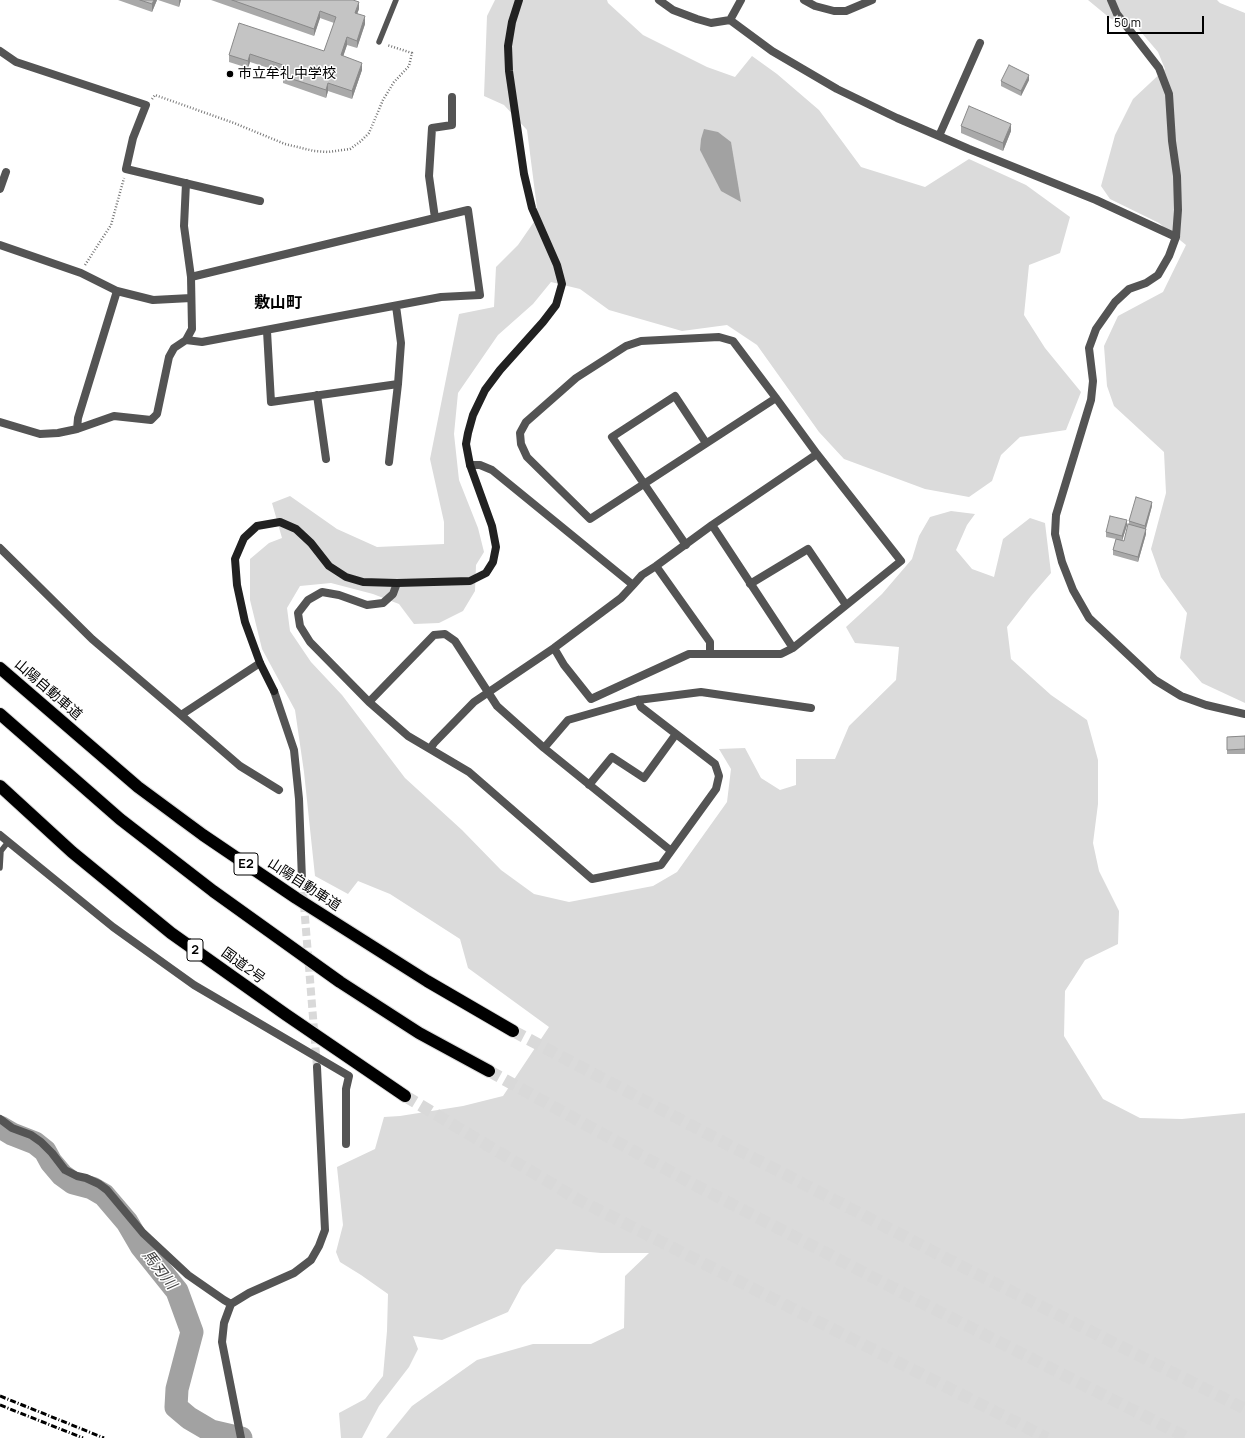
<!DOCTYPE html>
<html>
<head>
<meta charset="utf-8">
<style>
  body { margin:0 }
  #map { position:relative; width:1245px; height:1438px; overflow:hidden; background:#fff; font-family:Manrope,sans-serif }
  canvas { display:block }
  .scale { position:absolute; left:1107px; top:16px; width:97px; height:18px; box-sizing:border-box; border:2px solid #000; border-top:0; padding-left:5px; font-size:12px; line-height:14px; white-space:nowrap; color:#000; -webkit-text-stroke:3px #fff; paint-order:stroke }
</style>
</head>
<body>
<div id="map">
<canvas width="1245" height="1438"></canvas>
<div class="scale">50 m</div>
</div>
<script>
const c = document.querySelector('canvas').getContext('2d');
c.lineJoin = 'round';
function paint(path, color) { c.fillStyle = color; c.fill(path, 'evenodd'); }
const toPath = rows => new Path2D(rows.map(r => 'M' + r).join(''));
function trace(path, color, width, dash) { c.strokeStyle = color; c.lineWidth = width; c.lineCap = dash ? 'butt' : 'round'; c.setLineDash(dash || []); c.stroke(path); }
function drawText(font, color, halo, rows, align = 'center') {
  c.font = font + ' Manrope,"Noto Sans JP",sans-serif'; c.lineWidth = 3; c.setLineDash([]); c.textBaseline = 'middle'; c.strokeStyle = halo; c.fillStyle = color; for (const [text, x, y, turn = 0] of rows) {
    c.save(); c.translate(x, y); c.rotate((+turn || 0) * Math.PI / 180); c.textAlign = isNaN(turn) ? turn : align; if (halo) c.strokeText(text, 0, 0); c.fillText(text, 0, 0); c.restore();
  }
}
paint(toPath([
  [495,0,607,0,608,3,643,35,707,67,735,77,752,56,777,74,819,110,861,167,925,187,969,159,1026,185,1070,217,1060,253,1029,265,1024,315,1045,348,1081,392,1066,430,1020,437,1001,455,992,481,969,497,925,489,844,459,819,432,757,345,727,325,682,331,609,310,580,289,551,282,533,304,498,335,458,393,454,434,459,480,478,528,484,552,476,565,475,591,463,611,439,623,414,624,399,604,373,594,331,583,300,586,287,608,290,631,311,662,342,695,405,778,462,830,501,870,534,894,569,902,653,886,677,872,727,802,731,769,719,749,745,748,761,778,780,790,796,785,796,759,835,759,849,726,896,680,899,647,855,643,846,627,882,594,912,559,919,536,930,517,951,511,975,514,967,525,956,550,972,569,994,577,1003,539,1030,518,1045,523,1051,573,1031,596,1007,627,1011,659,1051,695,1087,720,1098,760,1098,804,1093,843,1099,871,1119,911,1118,944,1085,960,1065,991,1064,1036,1103,1099,1140,1118,1182,1119,1245,1113,1245,1438,386,1438,412,1406,477,1360,533,1344,591,1344,624,1328,625,1276,649,1253,601,1253,556,1249,522,1286,508,1312,442,1340,413,1336,418,1349,409,1367,379,1406,362,1438,341,1438,339,1413,365,1399,383,1376,387,1331,388,1294,361,1275,340,1262,336,1252,343,1225,337,1167,375,1149,384,1117,400,1116,463,1106,503,1096,549,1027,468,968,460,939,390,894,358,881,348,894,315,876,304,772,295,710,262,649,250,600,250,559,269,543,282,538,272,503,290,496,337,529,377,547,444,544,444,522,430,459,459,314,494,307,496,267,518,245,538,216,527,130,504,105,484,96,487,16],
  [1088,0,1217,0,1220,3,1245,13,1245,703,1202,683,1180,658,1187,613,1161,577,1151,549,1166,493,1164,452,1114,406,1107,386,1104,346,1118,316,1163,292,1186,245,1159,223,1110,199,1101,186,1115,135,1133,99,1165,69,1158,52,1135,25,1111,19]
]), '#dbdbdb');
paint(toPath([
  [704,129,718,132,731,142,741,202,721,191,700,150,701,139]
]), '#a2a2a2');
trace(toPath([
  [0,1127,12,1134,35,1143,45,1151,51,1162,62,1175,73,1183,92,1188,104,1195,127,1222,141,1246,177,1291,192,1332,177,1389,176,1407,189,1418,211,1431,241,1438]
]), '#a2a2a2', 23);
trace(toPath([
  [302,880,317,1067]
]), '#d9d9d9', 8, [8, 4]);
trace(toPath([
  [513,1031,719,1140,959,1265,1245,1409],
  [489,1071,693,1184,936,1310,1188,1438],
  [405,1096,579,1200,1047,1438]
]), '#d9d9d9', 12, [12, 6]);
const highway = toPath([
  [0,668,138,787,203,835,296,898,427,981,513,1031],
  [0,714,120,819,213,891,340,982,419,1033,489,1071],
  [0,786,72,852,171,933,285,1014,405,1096]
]);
trace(highway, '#dbdbdb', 14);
trace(toPath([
  [152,99,155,95,234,123,285,144,314,151,328,152,350,149,361,141,369,133,383,100,394,82,409,66,412,53,387,45],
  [85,265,111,225,124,178]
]), '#767676', 2.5, [1, 2]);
trace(toPath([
  [379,42,396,0],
  [0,868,1,851,8,842]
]), '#545454', 5.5);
trace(toPath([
  [659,0,673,10,697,19,711,23,730,20,772,51,837,89,897,118,969,149,1096,200,1176,237],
  [804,0,815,6,834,11,846,11,872,0],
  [1111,0,1117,14,1159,68,1169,94,1172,141,1177,176,1178,210,1176,237,1169,256,1158,275,1146,283,1129,289,1115,302,1096,329,1089,348,1093,381,1091,400,1056,515,1055,534,1062,562,1073,590,1089,618,1155,680,1181,696,1206,705,1245,714],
  [730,20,741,0],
  [0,51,16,62,146,105,133,138,126,169,260,201],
  [939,136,980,43],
  [186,183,184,226,191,277],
  [0,189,6,172],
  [435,218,429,176,432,128,452,125,452,97],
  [0,245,81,273,117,291,153,300,191,298],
  [267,331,271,402,398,384],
  [317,395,326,459],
  [0,422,40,434,58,433,77,429,114,416,151,420,157,414,169,357,174,348,186,340,192,329,191,277,468,210,480,295,441,297,202,342,186,340],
  [77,429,78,418,117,291],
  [389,462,398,384,401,343,396,306],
  [470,465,480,465,492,470,633,585,642,575,656,566,712,525,817,454],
  [712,525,793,648],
  [686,545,612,437,675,396,706,443],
  [0,548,92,639,181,715,260,663],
  [656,566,710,642,710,654],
  [397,583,393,594,383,603,367,605,339,595,322,592,308,600,298,613,300,626,310,642,369,702,408,736,469,772,592,879,661,865,716,789,719,776,715,764,641,707,638,700],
  [750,584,808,549,846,605],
  [554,648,564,665,591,699,689,654,781,654,793,648,901,561,817,454,776,398,733,341,719,337,641,341,626,346,576,378,526,422,520,433,521,444,527,457,590,519,776,398],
  [274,691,294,750,299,799,302,880],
  [369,702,434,635,445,634,455,641,497,706,544,748,670,850],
  [181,715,240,766,279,790],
  [544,748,568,720,638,700,701,692,811,708],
  [430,749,434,743,474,702,554,648,621,598,633,585],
  [589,785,612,757,644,778,676,734],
  [0,835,113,927,194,985,349,1076,346,1089,346,1144],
  [0,1119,12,1128,31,1135,41,1142,52,1153,65,1170,77,1176,86,1178,99,1184,107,1190,143,1233,188,1275,224,1300,231,1304],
  [241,1438,222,1342,224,1323,231,1304,249,1293,294,1273,311,1260,319,1246,325,1230,317,1067]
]), '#545454', 8);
trace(toPath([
  [274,691,260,663,245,622,237,585,235,559,244,538,257,526,280,522,296,529,311,543,329,566,346,577,363,582,397,583,470,581,486,573,493,562,496,547,492,526,470,465,466,444,468,433,473,415,485,390,500,370,543,322,556,305,562,284,557,265,532,208,524,174,509,71,508,46,512,22,519,0]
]), '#212121', 8);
trace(highway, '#000', 12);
trace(toPath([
  [0,1396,104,1438],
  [0,1405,83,1438]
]), '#000', 3, [6, 2, 1, 2]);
paint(toPath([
  [118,0,157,0,152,12],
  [158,0,181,0,179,7],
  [211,0,353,0,359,9,357,13,365,24,357,48,347,45,343,56,362,70,352,99,328,91,326,98,283,83,283,76,284,73,250,62,248,68,229,62,229,55,324,51,334,23,320,18,314,36],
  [1029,80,1021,96,1001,86,1001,81],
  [961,126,1011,131,1003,151,961,133],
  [1152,506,1146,529,1146,534,1138,562,1113,555,1113,550,1116,539,1106,537,1106,532,1127,525,1122,541,1124,541,1129,524,1129,521],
  [1245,736,1245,754,1227,754,1227,737]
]), '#a9a9a9');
paint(toPath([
  [154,0,157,0,152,12,152,4],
  [179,0,181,0,179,7],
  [359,2,359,9,355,20,355,13],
  [320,11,320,18,314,36,314,29],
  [365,16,365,24,357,48,357,41],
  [347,37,347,45,341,63,341,55],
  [250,54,250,62,248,68,248,61],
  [362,63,362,70,352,99,352,91],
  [1029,75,1029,80,1021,96,1021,91],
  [328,83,328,91,326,98,326,90],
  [1011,124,1011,131,1003,151,1003,143],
  [1152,502,1152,506,1145,531,1145,526],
  [1127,520,1127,525,1122,541,1122,536],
  [1146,529,1146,534,1138,562,1138,557]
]), '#898989');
const building = toPath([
  [140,0,154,0,152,4,140,0],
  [232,0,353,0,359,2,355,13,365,16,357,41,347,37,341,55,362,63,352,91,328,83,326,90,283,76,286,66,250,54,248,61,229,55,239,23,324,51,336,17,320,11,314,29,232,0],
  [1009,65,1029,75,1021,91,1001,81,1009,65],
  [969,106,1011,124,1003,143,961,126,969,106],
  [1136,497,1152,502,1145,526,1129,521,1136,497],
  [1110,516,1127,520,1122,536,1106,532,1110,516],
  [1128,524,1146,529,1138,557,1113,550,1116,539,1124,541,1128,524],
  [1245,736,1245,749,1227,750,1227,737,1245,736]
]);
paint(building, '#c4c4c4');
trace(building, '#898989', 1);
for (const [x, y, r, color] of [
  [230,74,4,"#000"]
]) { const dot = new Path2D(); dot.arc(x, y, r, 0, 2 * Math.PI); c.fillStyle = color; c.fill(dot); trace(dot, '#fff', 1.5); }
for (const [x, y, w] of [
  [246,864,24],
  [195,950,16]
]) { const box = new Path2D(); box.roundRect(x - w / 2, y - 11, w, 22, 3); c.fillStyle = '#fff'; c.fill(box); trace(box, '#000', 1); }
drawText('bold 13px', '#000', null, [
  ["E2",246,864],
  ["2",195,950]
]);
drawText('14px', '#000', '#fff', [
  ["市立牟礼中学校",238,74]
], 'left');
drawText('14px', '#000', '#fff', [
  ["山陽自動車道",48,690,41],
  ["山陽自動車道",304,885,33],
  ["国道2号",243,966,36]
]);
drawText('italic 15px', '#434343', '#fff', [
  ["馬刃川",159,1270,52]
]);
drawText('bold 16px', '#000', '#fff', [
  ["敷山町",278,304]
]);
</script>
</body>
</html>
